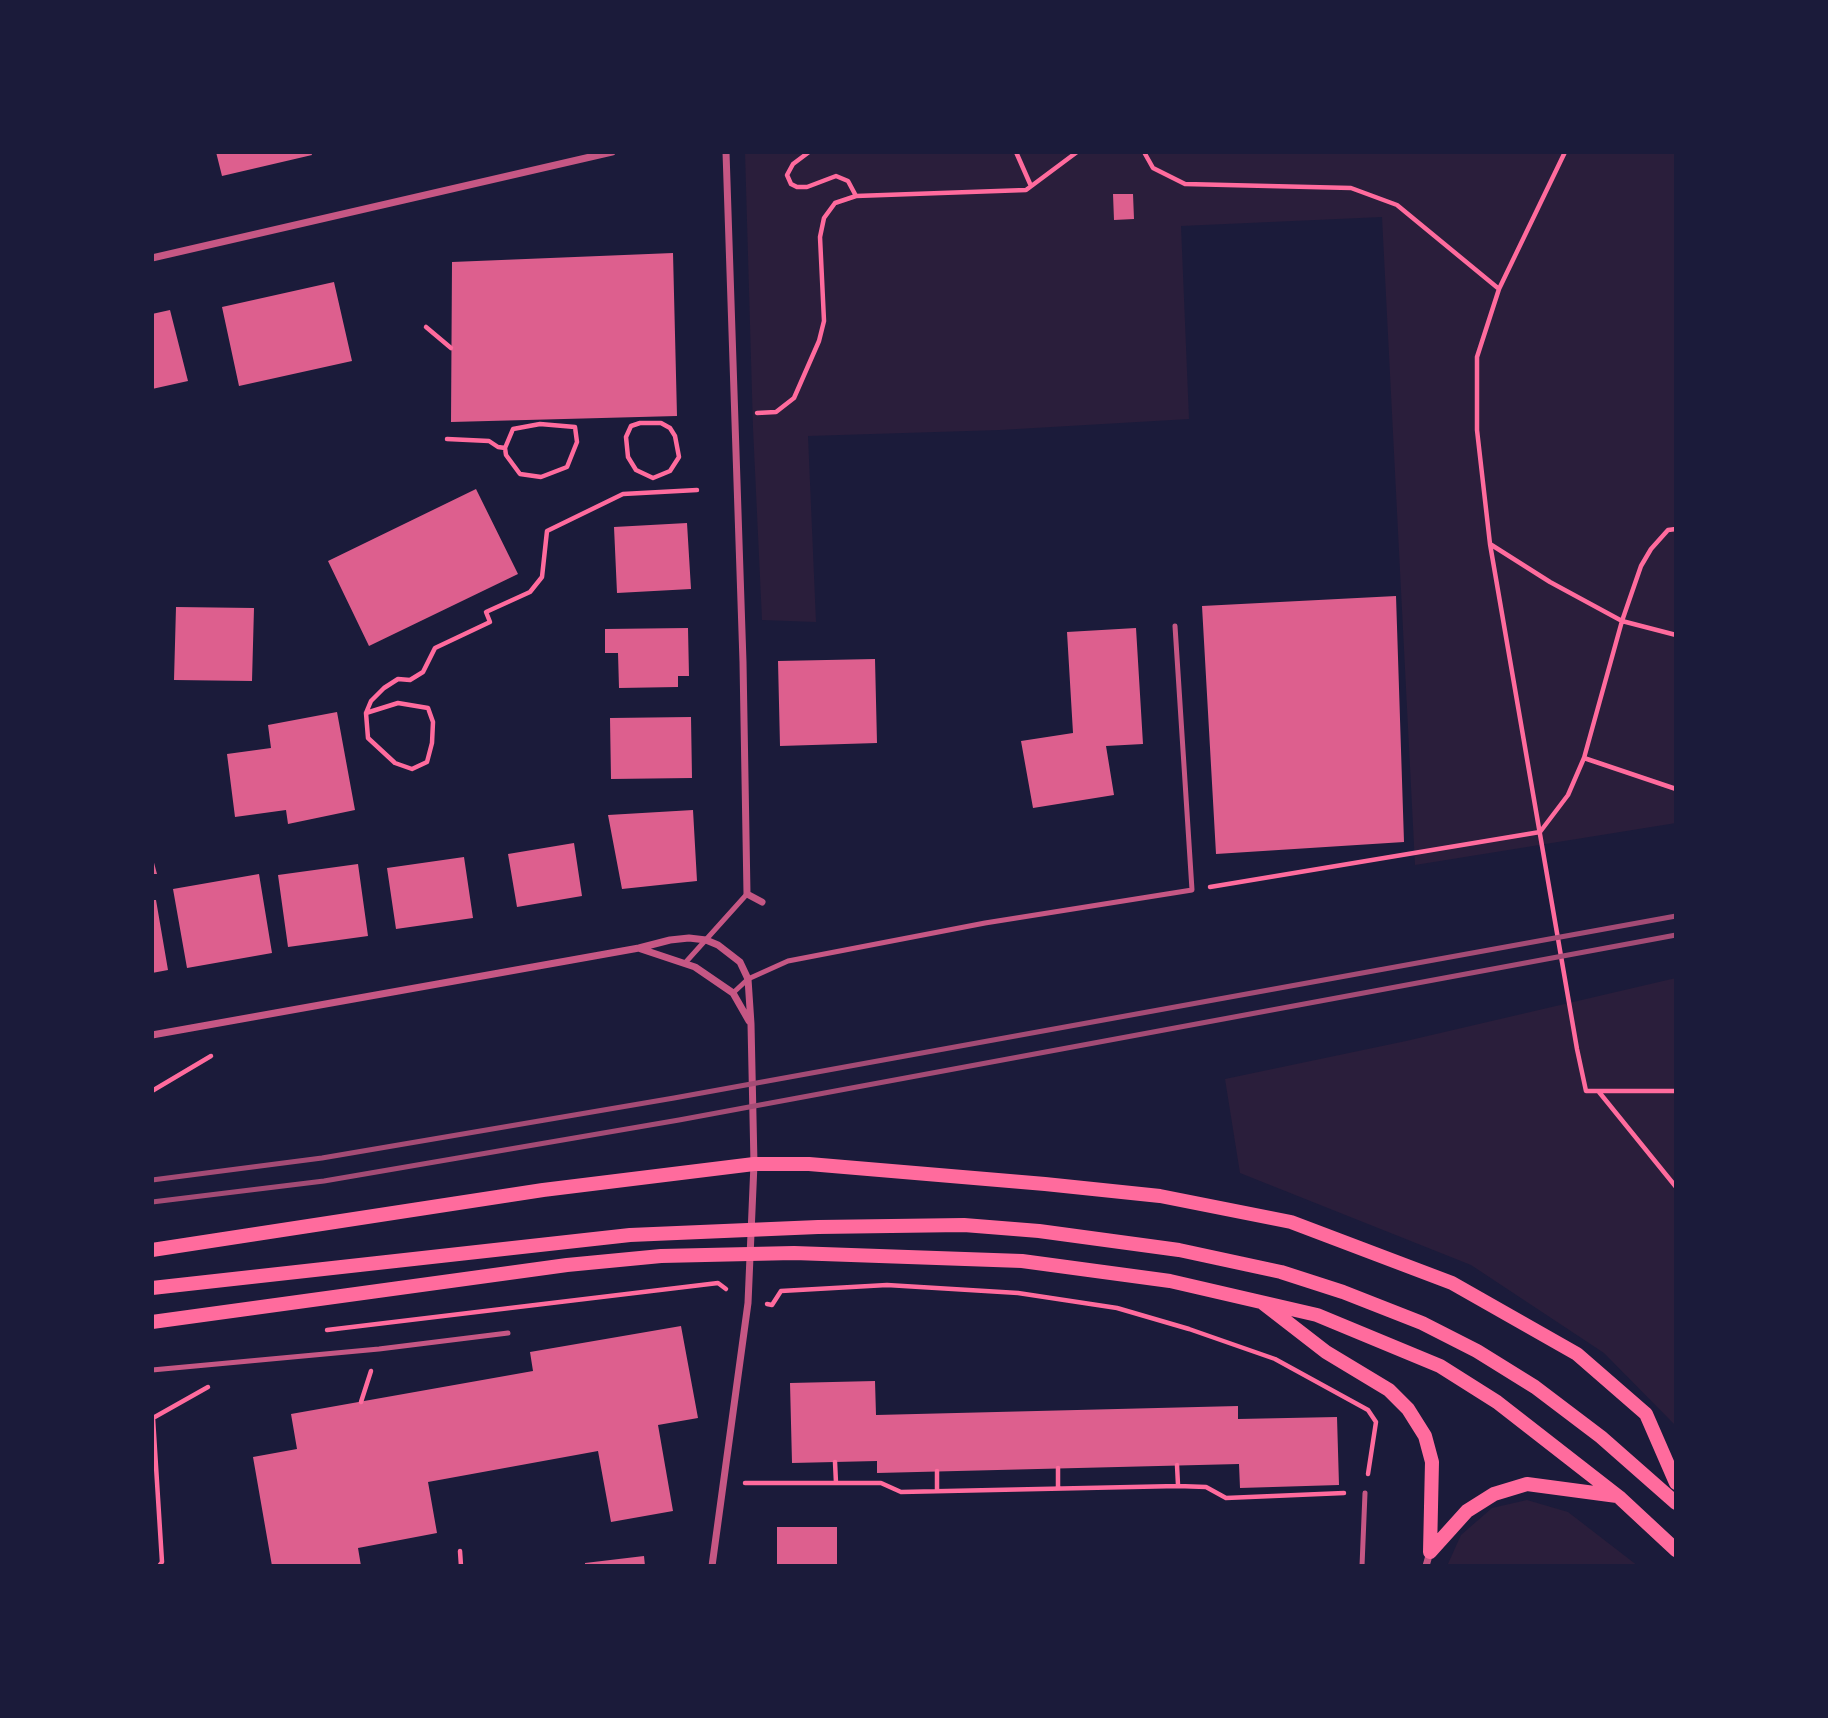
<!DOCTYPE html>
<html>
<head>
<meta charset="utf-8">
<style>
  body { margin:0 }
  #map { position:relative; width:1828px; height:1718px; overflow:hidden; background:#1b1b3a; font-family:"Noto Sans",sans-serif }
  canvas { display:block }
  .frame { position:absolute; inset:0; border:154px solid #1b1b3a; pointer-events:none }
</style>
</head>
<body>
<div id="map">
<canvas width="1828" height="1718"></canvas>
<div class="frame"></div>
</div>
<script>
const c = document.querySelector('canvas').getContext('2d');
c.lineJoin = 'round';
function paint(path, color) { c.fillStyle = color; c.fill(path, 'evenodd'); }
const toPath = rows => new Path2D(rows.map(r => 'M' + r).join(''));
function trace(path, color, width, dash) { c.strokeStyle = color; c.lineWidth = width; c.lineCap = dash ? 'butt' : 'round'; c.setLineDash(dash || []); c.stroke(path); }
paint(toPath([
  [745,152,1676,152,1676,823,1415,865,1382,217,1181,226,1189,419,1000,430,808,436,816,622,762,620,753,428],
  [1676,978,1676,1426,1604,1353,1471,1265,1240,1173,1225,1079,1406,1041],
  [1527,1500,1568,1512,1638,1566,1447,1566,1461,1535,1492,1508]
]), '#2a1e3b');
paint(toPath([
  [216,152,311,152,312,155,222,176],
  [1113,194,1133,194,1134,219,1114,220],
  [673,253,677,416,451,422,452,262],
  [334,282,352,361,239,386,222,307],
  [170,310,188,381,152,389,152,314],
  [476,489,518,574,369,646,328,561],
  [687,523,691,589,617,593,614,527],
  [1396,596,1404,842,1216,854,1202,606],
  [176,607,254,608,252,681,174,680],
  [688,628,689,676,678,676,678,687,619,688,618,653,605,653,605,629],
  [1136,628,1143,744,1106,746,1114,795,1033,808,1021,741,1073,733,1067,632],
  [875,659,877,743,780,746,778,661],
  [337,712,355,810,288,824,286,810,235,817,227,754,271,748,268,725],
  [691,717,692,778,611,779,610,718],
  [693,810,697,881,622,889,608,815],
  [574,843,582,896,517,907,508,854],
  [152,855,157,874,152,874],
  [464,857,473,918,396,929,387,868],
  [358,864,368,936,288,947,278,875],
  [259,874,272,953,187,968,173,889],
  [152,900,156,900,168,970,152,973],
  [681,1326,698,1418,658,1425,673,1511,611,1522,598,1451,428,1482,437,1533,358,1548,361,1566,272,1566,253,1457,297,1449,291,1414,533,1371,530,1352],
  [875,1381,876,1415,1238,1406,1238,1419,1337,1417,1339,1485,1240,1488,1239,1464,877,1473,877,1461,792,1463,790,1383],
  [777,1527,837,1527,837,1566,777,1566],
  [644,1556,645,1566,585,1566,585,1563]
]), '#dd5f8e');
trace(toPath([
  [809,152,793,164,787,175,791,184,797,187,807,187,836,176,848,181,856,196],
  [1016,152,1031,186],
  [1144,152,1153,168,1185,184,1351,188,1397,205,1499,289],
  [1565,152,1499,289,1477,357,1477,430,1490,544,1550,582,1622,621,1676,635],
  [426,327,451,348],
  [757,413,776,412,794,398,819,341,824,321,820,237,824,218,835,203,856,196,1026,190,1077,152],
  [640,423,661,423,670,428,675,436,679,457,670,471,653,478,636,470,628,457,626,437,631,426,640,423],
  [447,439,489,441,498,447,505,448,506,455,520,474,541,477,567,467,577,442,575,427,540,424,513,429,505,448],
  [1490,544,1577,1049,1586,1091,1676,1091],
  [366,713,398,703,428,708,433,722,432,743,427,762,412,769,395,763,368,738,366,713,371,701,384,688,398,679,410,680,423,672,435,648,490,622,486,612,530,592,542,577,547,531,623,494,697,490],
  [1584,758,1676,789],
  [1210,887,1540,832,1568,795,1584,758,1622,621,1641,566,1651,549,1668,530,1676,529],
  [152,1091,211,1056],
  [1599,1092,1676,1187],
  [767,1304,772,1305,781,1291,887,1285,1018,1293,1117,1308,1189,1329,1275,1359,1368,1410,1376,1422,1368,1474],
  [327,1330,718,1283,726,1289],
  [361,1402,371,1371],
  [835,1462,836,1483],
  [1177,1465,1178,1485],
  [937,1471,937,1491],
  [745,1483,881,1483,901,1492,1178,1486,1206,1487,1226,1498,1344,1493],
  [1058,1487,1058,1468],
  [460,1551,461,1566],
  [159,1566,162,1562,153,1418,208,1387]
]), '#ff6b9d', 4.5);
trace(toPath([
  [685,963,747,894],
  [733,993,748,979,788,961,985,923,1192,890,1175,626],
  [152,1370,379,1349,508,1333],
  [1362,1566,1365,1493]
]), '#c65784', 5);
trace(toPath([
  [726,152,743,662,747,894,762,902],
  [152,258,612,152],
  [641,949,695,967,733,993,749,1021],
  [152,1035,639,948,670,940,689,938,706,940,718,945,740,962,748,979,751,1024,754,1164,748,1303,712,1566],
  [1426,1566,1430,1552]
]), '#c65784', 7);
trace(toPath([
  [152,1250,543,1190,754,1164,809,1164,1045,1184,1160,1196,1291,1222,1452,1283,1577,1354,1646,1414,1676,1483],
  [152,1288,630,1235,818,1227,964,1225,1039,1231,1179,1250,1281,1272,1343,1292,1422,1323,1477,1351,1535,1387,1601,1437,1676,1503],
  [1264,1304,1326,1352,1389,1390,1408,1409,1425,1436,1432,1462,1430,1552],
  [152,1322,567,1265,661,1256,794,1253,1022,1261,1170,1281,1317,1315,1440,1366,1497,1402,1619,1497,1676,1550],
  [1430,1552,1467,1511,1494,1494,1527,1484,1617,1496]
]), '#ff6b9d', 14);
trace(toPath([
  [152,1180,322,1158,674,1098,1676,916],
  [152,1202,324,1181,679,1120,1676,935]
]), '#a44b75', 5);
</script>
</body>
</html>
